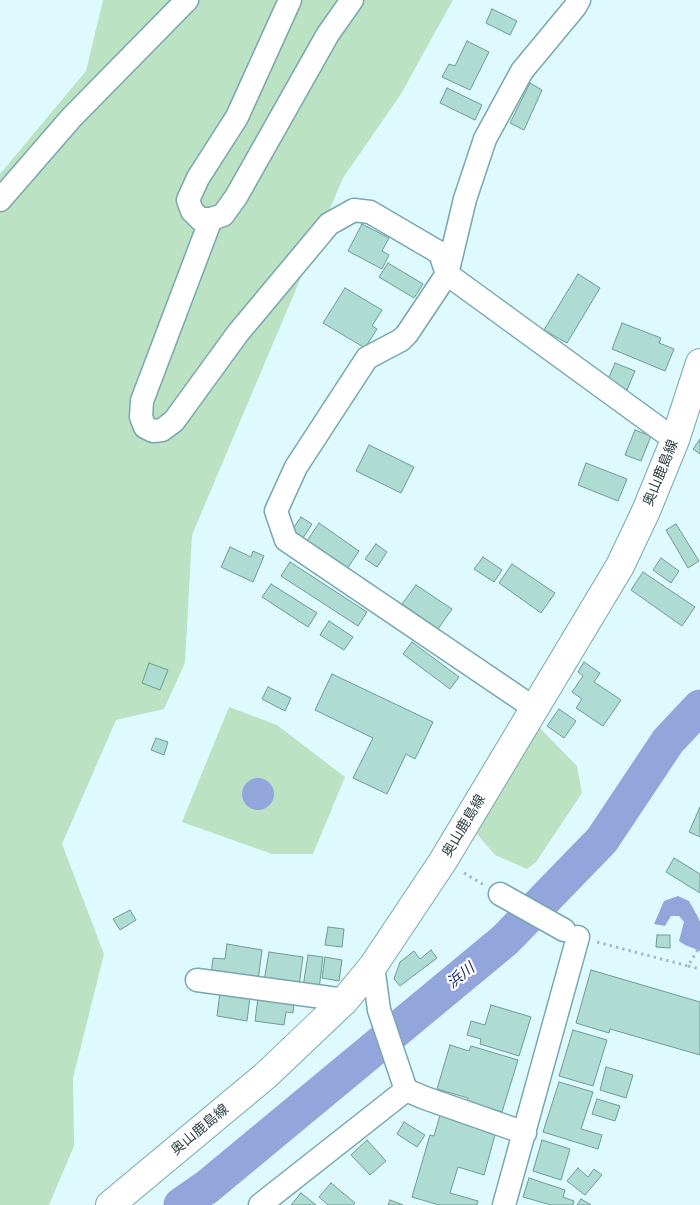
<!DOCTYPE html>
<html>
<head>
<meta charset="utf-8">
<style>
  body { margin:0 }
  canvas { display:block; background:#defaff }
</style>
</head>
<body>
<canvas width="700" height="1205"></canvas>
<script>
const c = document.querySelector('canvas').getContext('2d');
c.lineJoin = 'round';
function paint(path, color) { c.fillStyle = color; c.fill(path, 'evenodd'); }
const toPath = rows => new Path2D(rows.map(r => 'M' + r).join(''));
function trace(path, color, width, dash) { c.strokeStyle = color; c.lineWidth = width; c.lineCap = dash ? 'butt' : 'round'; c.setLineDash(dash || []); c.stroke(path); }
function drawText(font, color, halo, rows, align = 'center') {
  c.font = font + ' "PT Sans","Noto Sans JP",sans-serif'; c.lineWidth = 4.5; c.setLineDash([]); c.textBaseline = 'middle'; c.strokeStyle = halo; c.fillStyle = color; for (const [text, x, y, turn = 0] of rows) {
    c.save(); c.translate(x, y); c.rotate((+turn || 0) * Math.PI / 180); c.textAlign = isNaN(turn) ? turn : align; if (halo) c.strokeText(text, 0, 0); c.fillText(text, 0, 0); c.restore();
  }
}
paint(toPath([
  [103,0,453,0,401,94,343,178,192,535,185,663,164,709,116,720,62,844,104,954,73,1078,74,1146,49,1205,0,1205,0,174,86,71],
  [229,707,277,725,345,777,313,854,272,854,182,822],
  [537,725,577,766,582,793,536,862,527,869,495,855,477,834,482,813]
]), '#bbe2c3');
paint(toPath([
  '242 794a16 16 0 1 1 32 0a16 16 0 1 1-32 0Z',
  [678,896,689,901,698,917,700,922,700,951,685,945,679,941,684,922,679,916,671,916,665,926,654,924,664,901]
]), '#93a6dc');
trace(toPath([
  [181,1205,207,1187,505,940,602,840,668,741,700,707]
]), '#93a6dc', 35);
const building = toPath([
  [492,9,517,21,510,35,486,23,492,9],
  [467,41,489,52,470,90,442,77,449,64,455,66,467,41],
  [530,83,542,90,524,130,510,123,530,83],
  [447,88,482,105,475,120,440,103,447,88],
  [362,224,389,238,382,251,389,255,382,269,348,251,362,224],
  [388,263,423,284,414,298,379,277,388,263],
  [578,274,600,288,567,343,544,330,578,274],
  [345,288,382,310,372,326,377,329,365,348,323,323,345,288],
  [622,323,661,338,659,343,674,349,665,371,612,349,622,323],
  [615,363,635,371,627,390,607,382,615,363],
  [635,430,651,436,641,461,625,455,635,430],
  [700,439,700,454,693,449,700,439],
  [369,445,414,467,401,493,356,471,369,445],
  [586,463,627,479,618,501,578,485,586,463],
  [301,517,312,524,303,538,292,530,301,517],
  [319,523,359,551,347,569,307,541,319,523],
  [676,524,699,561,688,568,666,530,676,524],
  [376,544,387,552,377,567,365,559,376,544],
  [230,547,251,557,253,551,264,556,253,582,221,567,230,547],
  [483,557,502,570,494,582,474,569,483,557],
  [661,558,679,571,671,583,653,570,661,558],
  [290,562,367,612,358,626,281,576,290,562],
  [512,564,555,593,541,613,499,583,512,564],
  [643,572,695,607,682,626,631,590,643,572],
  [271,584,317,613,308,627,262,597,271,584],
  [416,585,452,609,438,629,402,604,416,585],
  [329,621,353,637,344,650,320,635,329,621],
  [412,642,459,677,450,689,403,654,412,642],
  [584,662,600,673,594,682,621,700,603,726,576,708,582,699,572,692,583,676,578,672,584,662],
  [149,663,168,670,160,690,142,683,149,663],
  [332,674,433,722,415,759,406,754,387,794,353,778,373,738,315,710,332,674],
  [268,687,291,698,285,711,262,699,268,687],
  [559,709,576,721,564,738,547,726,559,709],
  [156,738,168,742,164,755,151,750,156,738],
  [700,807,700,837,689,832,700,807],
  [674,858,700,874,700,893,666,872,674,858],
  [130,910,136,920,120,930,113,919,130,910],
  [328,927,344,929,342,947,325,945,328,927],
  [657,935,670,935,670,948,656,947,657,935],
  [227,944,262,950,258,981,211,974,213,958,225,959,227,944],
  [431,950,437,958,400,986,394,979,400,962,414,951,420,959,431,950],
  [269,952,303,957,299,986,264,981,269,952],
  [308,955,323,957,319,989,303,987,308,955],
  [325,957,342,960,339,981,322,978,325,957],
  [591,970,700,1002,700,1055,610,1029,609,1033,576,1023,591,970],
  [220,992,250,997,247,1021,217,1016,220,992],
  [258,998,294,1003,293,1013,286,1012,284,1025,255,1021,258,998],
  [491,1005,531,1017,519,1056,480,1044,481,1039,467,1035,471,1021,485,1025,491,1005],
  [573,1030,607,1040,593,1086,559,1076,573,1030],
  [450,1045,469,1051,471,1046,518,1060,502,1112,467,1101,468,1098,437,1089,450,1045],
  [606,1067,633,1075,626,1098,600,1090,606,1067],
  [559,1082,593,1092,581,1129,602,1135,598,1149,543,1132,559,1082],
  [597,1099,620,1106,615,1121,592,1114,597,1099],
  [440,1115,495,1135,484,1175,458,1167,450,1193,478,1201,477,1205,439,1205,412,1197,430,1135,434,1136,440,1115],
  [404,1122,425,1135,417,1147,397,1134,404,1122],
  [367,1140,386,1161,370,1175,351,1155,367,1140],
  [542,1140,570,1149,561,1180,533,1171,542,1140],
  [578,1168,588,1177,594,1169,602,1175,585,1195,567,1181,578,1168],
  [529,1178,565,1190,563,1197,574,1201,573,1205,551,1205,523,1197,529,1178],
  [331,1183,355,1203,353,1205,328,1205,319,1197,331,1183],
  [301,1193,316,1205,291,1205,301,1193],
  [581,1199,591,1205,577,1205,581,1199],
  [390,1200,403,1205,388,1205,390,1200]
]);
paint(building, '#aedcd2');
trace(building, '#6e9b92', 1);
const minor = toPath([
  [290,0,237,117,198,178,188,200,192,211,200,219,211,219,223,215,236,197,328,34,352,0],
  [0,200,72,117,187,0],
  [211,219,142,401,141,417,145,427,153,431,162,430,174,421,238,333,329,224,354,210,370,212,440,253,447,274,675,440],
  [534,708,286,540,276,511,296,467,367,358,401,340,407,334,447,274,465,199,485,139,522,71,575,7,579,0],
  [500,894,564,930],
  [373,966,379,1010,406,1090,425,1098,525,1133],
  [197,980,345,1000],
  [260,1205,406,1090],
  [504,1205,578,937]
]);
const major = toPath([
  [110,1205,265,1076,345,1000,373,966,443,861,620,566,646,511,675,440,700,363]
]);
trace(minor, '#79a6af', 25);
trace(major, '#79a6af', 30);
trace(toPath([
  [464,873,484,885],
  [597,942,688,966,700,946],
  [688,966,700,969]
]), '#a3bcc1', 3, [2.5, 4]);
trace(minor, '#fff', 22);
trace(major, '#fff', 28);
drawText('14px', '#2a3d41', '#fff', [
  ["奥山鹿島線",661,473,-68],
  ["奥山鹿島線",464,826,-59],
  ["奥山鹿島線",200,1130,-40]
]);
drawText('italic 15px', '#1d2c6b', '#fff', [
  ["浜川",461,976,-39]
]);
</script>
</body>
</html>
